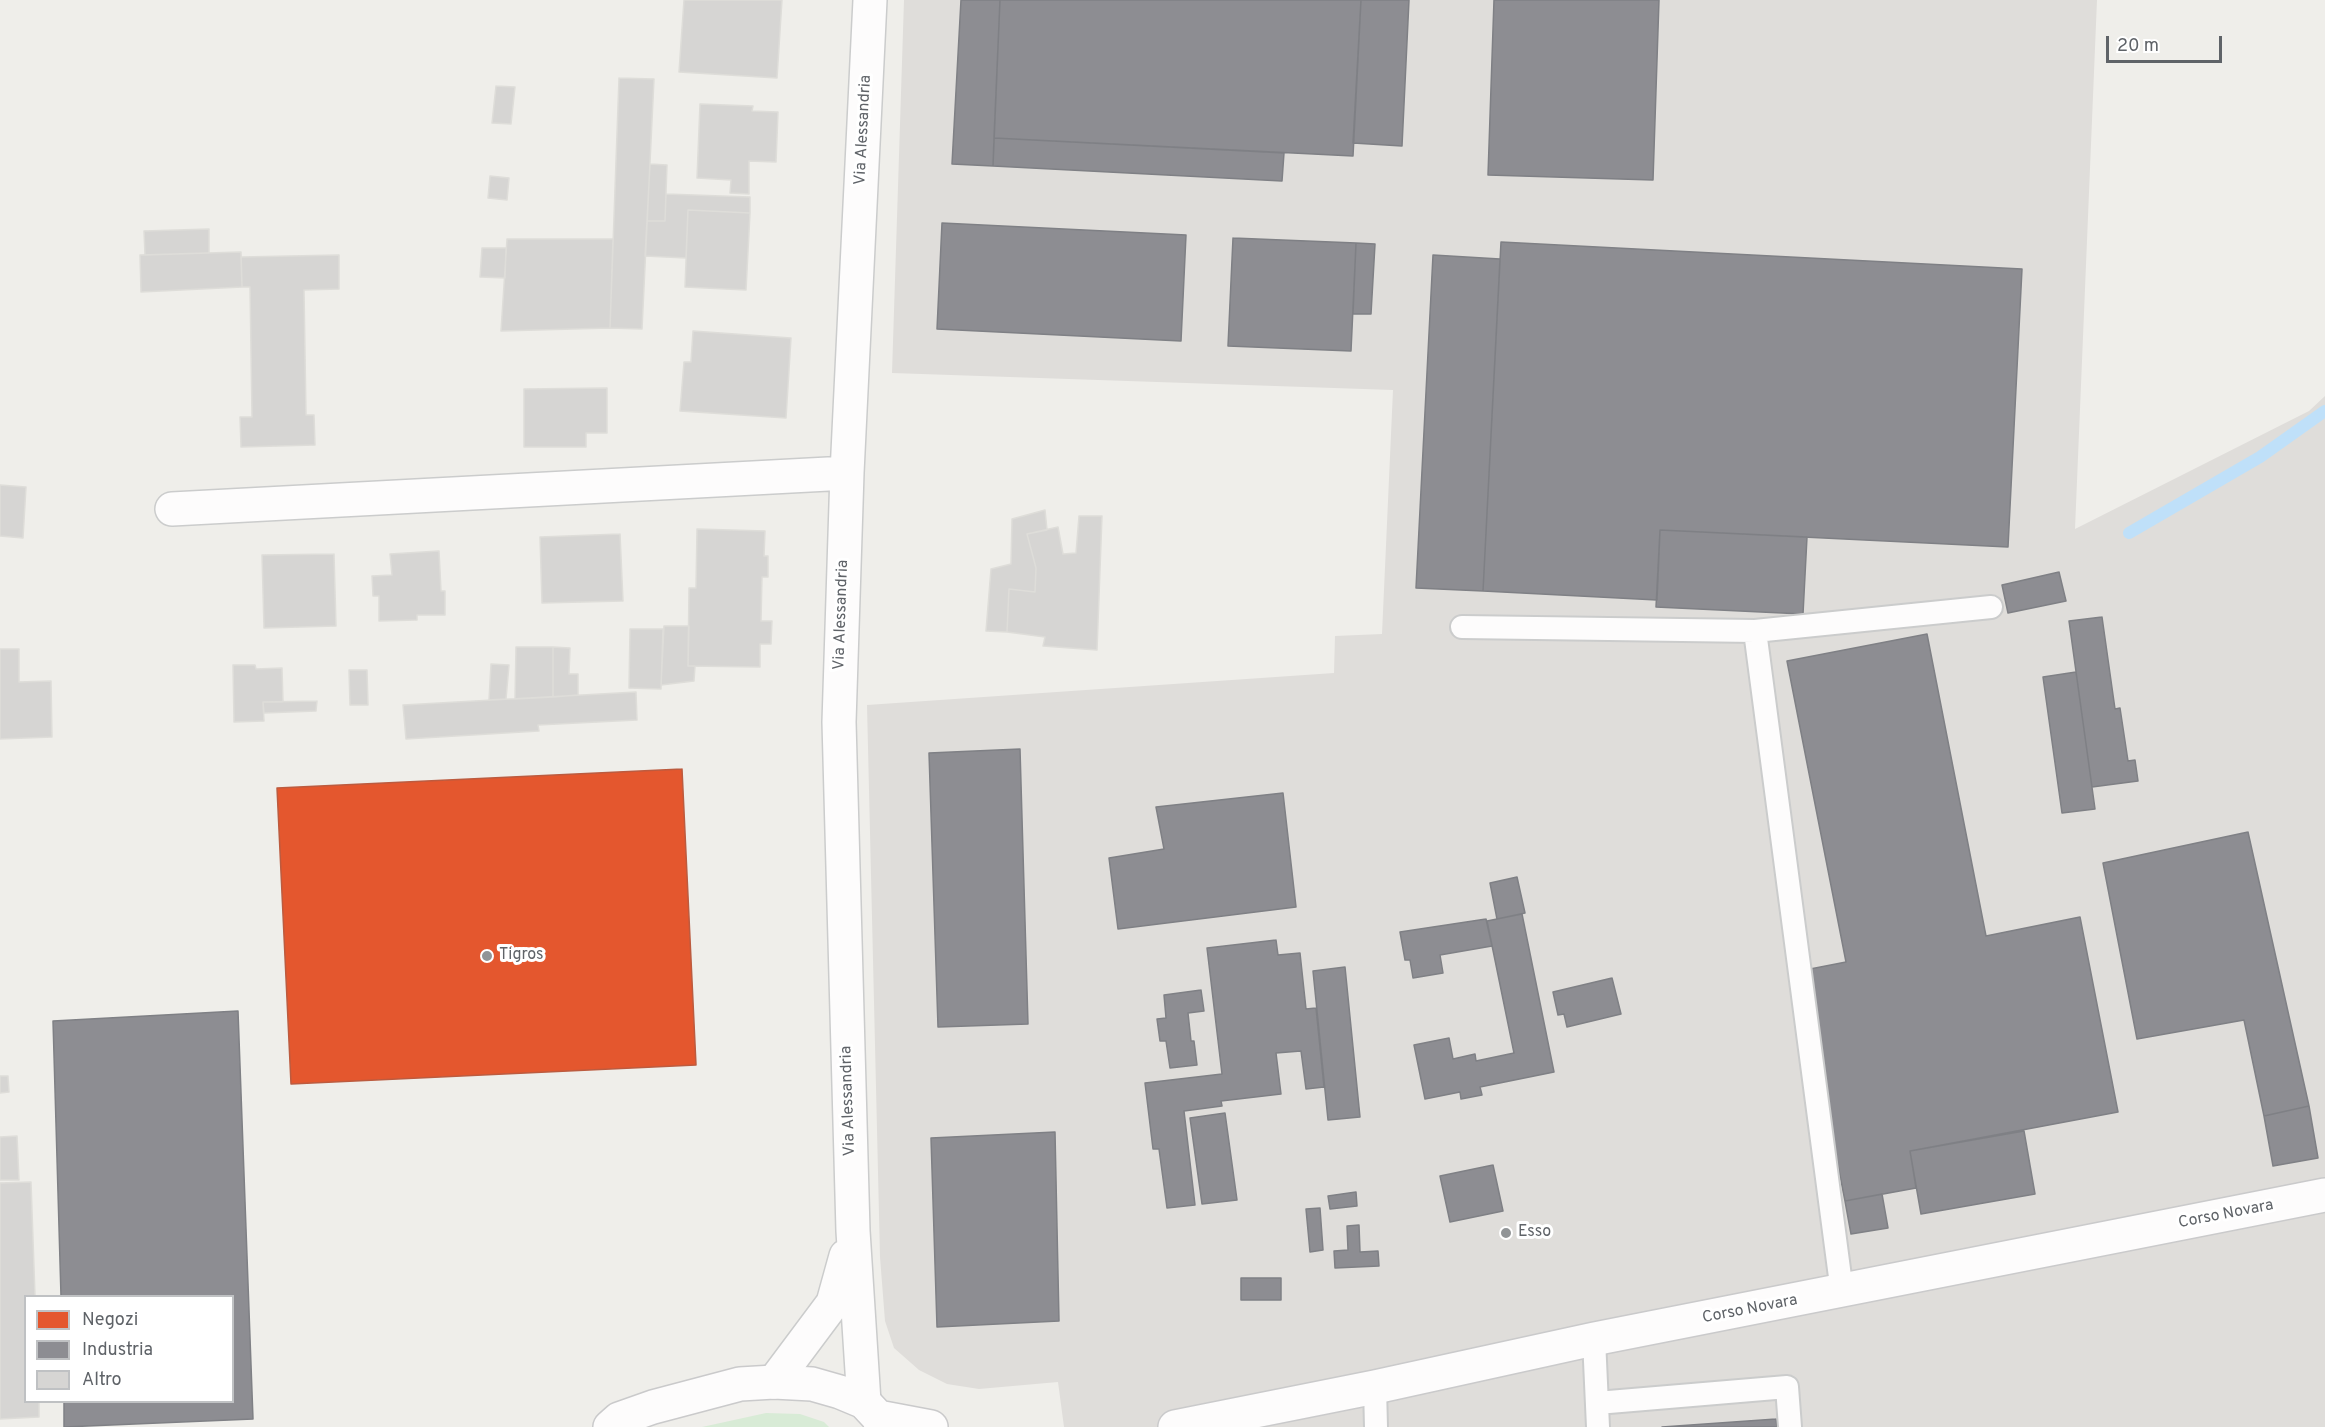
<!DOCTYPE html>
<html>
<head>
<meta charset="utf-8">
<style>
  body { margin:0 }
  #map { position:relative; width:2325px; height:1427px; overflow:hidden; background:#efeeea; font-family:Overpass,sans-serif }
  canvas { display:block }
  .legend { position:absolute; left:24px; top:1295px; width:210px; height:108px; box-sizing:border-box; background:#fff; border:2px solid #bfc1c3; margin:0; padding:8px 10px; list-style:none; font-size:18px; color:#5f6368 }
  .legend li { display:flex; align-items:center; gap:12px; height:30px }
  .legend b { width:30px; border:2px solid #bfc1c3 }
  .scale { position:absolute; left:2106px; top:36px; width:116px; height:27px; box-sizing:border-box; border:3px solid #5f6368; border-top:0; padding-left:8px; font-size:18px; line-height:21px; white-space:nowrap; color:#5f6368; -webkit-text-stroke:4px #fff; paint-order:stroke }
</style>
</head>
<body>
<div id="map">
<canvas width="2325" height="1427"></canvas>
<ul class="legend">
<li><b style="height:16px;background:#e4572e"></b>Negozi</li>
<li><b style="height:16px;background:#8d8d92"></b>Industria</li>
<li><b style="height:16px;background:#d6d5d3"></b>Altro</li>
</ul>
<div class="scale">20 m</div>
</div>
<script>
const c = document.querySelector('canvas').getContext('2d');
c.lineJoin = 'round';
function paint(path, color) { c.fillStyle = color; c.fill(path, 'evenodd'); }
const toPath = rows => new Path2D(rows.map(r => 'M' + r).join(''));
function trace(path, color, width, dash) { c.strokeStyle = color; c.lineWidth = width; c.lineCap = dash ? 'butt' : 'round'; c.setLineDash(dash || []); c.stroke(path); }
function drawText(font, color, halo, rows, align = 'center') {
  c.font = font + ' Overpass,sans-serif'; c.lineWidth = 6; c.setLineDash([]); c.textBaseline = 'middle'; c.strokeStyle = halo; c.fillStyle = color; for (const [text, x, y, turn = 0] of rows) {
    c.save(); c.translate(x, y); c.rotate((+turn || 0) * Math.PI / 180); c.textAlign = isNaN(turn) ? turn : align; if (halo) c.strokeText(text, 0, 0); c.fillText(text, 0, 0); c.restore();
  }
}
paint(toPath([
  [904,0,2097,0,2075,529,2309,411,2325,396,2325,1427,1064,1427,1058,1382,979,1389,947,1384,919,1370,894,1348,885,1321,880,1257,867,705,1334,673,1335,636,1382,634,1393,390,892,373]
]), '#dfddda');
paint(toPath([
  [766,1413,800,1414,824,1422,829,1427,702,1427]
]), '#d8ebd6');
const shops = toPath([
  [682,769,696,1065,291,1084,277,788,682,769]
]);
paint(shops, '#e4572e');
trace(shops, '#bc5b3f', 1.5);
const industry = toPath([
  [961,0,1000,0,993,166,952,164,961,0],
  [1000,0,1361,0,1353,156,994,138,1000,0],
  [1361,0,1409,0,1402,146,1353,143,1361,0],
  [1494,0,1659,0,1653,180,1488,175,1494,0],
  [994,138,1284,153,1282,181,993,166,994,138],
  [942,223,1186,235,1181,341,937,329,942,223],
  [1233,238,1356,243,1351,351,1228,346,1233,238],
  [1501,242,2022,269,2008,547,1660,530,1657,600,1483,591,1501,242],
  [1356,243,1375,244,1371,314,1353,314,1356,243],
  [1433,255,1500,259,1483,591,1416,588,1433,255],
  [1660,530,1807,537,1803,614,1656,607,1660,530],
  [2059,572,2066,601,2008,613,2002,585,2059,572],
  [2102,617,2115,709,2120,708,2128,761,2135,760,2138,781,2092,787,2069,621,2102,617],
  [1927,634,1986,936,2080,917,2118,1112,1910,1151,1916,1188,1845,1201,1800,971,1846,962,1787,661,1927,634],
  [2076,672,2095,809,2062,813,2043,677,2076,672],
  [1020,749,1028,1024,938,1027,929,753,1020,749],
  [1283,793,1296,907,1118,929,1109,858,1164,849,1156,807,1283,793],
  [2248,832,2309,1106,2264,1116,2244,1020,2137,1039,2103,863,2248,832],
  [1517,877,1525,913,1497,919,1490,883,1517,877],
  [1522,914,1554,1072,1480,1087,1482,1095,1461,1099,1460,1092,1425,1099,1414,1045,1449,1038,1453,1059,1475,1054,1476,1061,1514,1053,1487,921,1522,914],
  [1486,919,1492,946,1440,955,1443,973,1413,978,1410,960,1405,960,1400,932,1486,919],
  [1276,940,1278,955,1300,953,1306,1009,1316,1008,1324,1087,1306,1089,1301,1051,1276,1053,1281,1094,1221,1101,1222,1106,1184,1111,1195,1205,1167,1208,1159,1149,1153,1149,1145,1083,1222,1074,1207,948,1276,940],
  [1345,967,1360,1117,1328,1120,1313,971,1345,967],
  [1612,978,1621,1014,1567,1027,1564,1014,1558,1015,1553,992,1612,978],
  [1201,990,1204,1011,1188,1013,1191,1041,1194,1041,1197,1065,1170,1068,1166,1041,1160,1041,1157,1019,1166,1018,1164,995,1201,990],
  [238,1011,253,1419,64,1427,64,1402,232,1402,232,1296,61,1296,53,1021,238,1011],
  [2309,1106,2318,1158,2273,1166,2264,1116,2309,1106],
  [1225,1113,1237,1200,1202,1204,1190,1118,1225,1113],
  [2024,1131,2035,1194,1921,1214,1910,1151,2024,1131],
  [1055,1132,1059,1321,937,1327,931,1138,1055,1132],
  [1493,1165,1503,1211,1450,1222,1440,1176,1493,1165],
  [1356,1192,1357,1206,1330,1209,1328,1196,1356,1192],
  [1882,1194,1888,1228,1851,1234,1845,1201,1882,1194],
  [1320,1208,1323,1250,1310,1252,1306,1209,1320,1208],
  [1359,1225,1360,1252,1378,1251,1379,1266,1335,1268,1334,1251,1348,1250,1347,1226,1359,1225],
  [1241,1278,1281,1278,1281,1300,1241,1300,1241,1278],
  [1776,1419,1777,1427,1662,1427,1776,1419]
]);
paint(industry, '#8d8d92');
trace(industry, '#7f8085', 1.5);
trace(toPath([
  [2129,533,2260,457,2325,411]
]), '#bfe0f9', 12);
const building = toPath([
  [684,0,782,0,777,78,679,72,684,0],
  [619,78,654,79,642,329,610,328,619,78],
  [496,86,515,87,511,124,492,123,496,86],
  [700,104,753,106,752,111,778,112,776,162,749,161,749,194,730,193,731,180,697,178,700,104],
  [650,164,667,165,665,221,647,221,650,164],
  [490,176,509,178,507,200,488,198,490,176],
  [666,194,750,197,750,213,688,210,686,258,645,256,647,221,665,221,666,194],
  [688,210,750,213,746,290,685,287,688,210],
  [209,229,209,253,145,255,144,231,209,229],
  [507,239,613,239,610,328,501,331,507,239],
  [482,248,506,248,505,278,480,277,482,248],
  [241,252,242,287,141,292,140,255,241,252],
  [339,255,339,289,304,290,306,415,314,415,315,445,241,447,240,417,252,417,250,287,242,287,241,257,339,255],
  [693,331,791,338,786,418,680,411,684,362,691,362,693,331],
  [607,388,607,433,586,433,586,447,524,447,524,389,607,388],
  [0,485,26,487,23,538,0,536,0,485],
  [1045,510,1047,530,1027,534,1036,568,1035,592,1009,589,1007,632,986,631,991,569,1011,564,1012,519,1045,510],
  [1079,516,1102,516,1097,650,1043,646,1045,637,1007,632,1009,589,1035,592,1036,568,1027,534,1058,527,1063,554,1076,553,1079,516],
  [697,529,765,531,764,556,768,556,768,577,762,577,761,621,772,621,771,644,760,644,760,667,688,666,689,588,696,588,697,529],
  [620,534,623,601,542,603,540,537,620,534],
  [439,551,441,591,445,591,445,615,417,615,417,620,379,621,379,596,373,596,372,576,392,575,390,554,439,551],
  [334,554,336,626,264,628,262,555,334,554],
  [664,626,689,626,688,666,695,666,694,681,661,685,664,626],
  [630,629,663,629,661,689,629,688,630,629],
  [516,647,553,647,553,697,515,699,516,647],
  [553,647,570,648,569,674,578,674,578,695,553,697,553,647],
  [0,649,19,649,19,682,51,681,52,737,0,739,0,649],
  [491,664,509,665,506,699,489,700,491,664],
  [233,665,255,665,256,669,282,668,283,702,263,702,264,721,234,722,233,665],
  [349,670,367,670,368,705,350,705,349,670],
  [636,692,637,720,538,725,539,731,406,739,403,705,636,692],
  [317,701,316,711,264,713,263,702,317,701],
  [0,1076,8,1076,9,1092,0,1093,0,1076],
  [17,1136,19,1180,0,1180,0,1137,17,1136],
  [31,1182,35,1296,26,1296,26,1402,39,1402,39,1417,0,1419,0,1183,31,1182]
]);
paint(building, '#d6d5d3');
trace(building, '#deddd9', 1.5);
const service = toPath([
  [1462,627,1755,631],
  [1842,1292,1755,631,1991,607],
  [1594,1339,1598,1427],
  [1375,1387,1376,1427],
  [1597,1403,1787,1387,1790,1427]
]);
const minor = toPath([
  [172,509,847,473],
  [774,1382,833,1303,846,1256],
  [864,1402,853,1231,839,722,847,473,870,0]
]);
const secondary = toPath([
  [878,1417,931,1427],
  [610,1427,619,1419,653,1407,740,1384,774,1382,812,1384,840,1392,864,1402,878,1417,882,1427],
  [1175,1427,1375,1387,1594,1339,2325,1195]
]);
trace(service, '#cbcccc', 26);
trace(minor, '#cbcccc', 36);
trace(secondary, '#cacacb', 36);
trace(service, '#fdfcfc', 22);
trace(minor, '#fdfcfc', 33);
trace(secondary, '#fdfcfc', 33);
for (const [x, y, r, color] of [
  [487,956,6,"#919496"],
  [1506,1233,6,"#919496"]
]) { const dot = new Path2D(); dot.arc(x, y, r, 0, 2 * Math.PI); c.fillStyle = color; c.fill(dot); trace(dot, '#fff', 2); }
drawText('16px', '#5f6368', '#fff', [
  ["Via Alessandria",864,130,-87],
  ["Via Alessandria",842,615,-88],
  ["Via Alessandria",849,1101,-92],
  ["Corso Novara",2226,1215,-11],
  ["Corso Novara",1750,1310,-11]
]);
drawText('16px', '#5f6368', '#fff', [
  ["Tigros",499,956],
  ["Esso",1518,1233]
], 'left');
</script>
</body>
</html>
